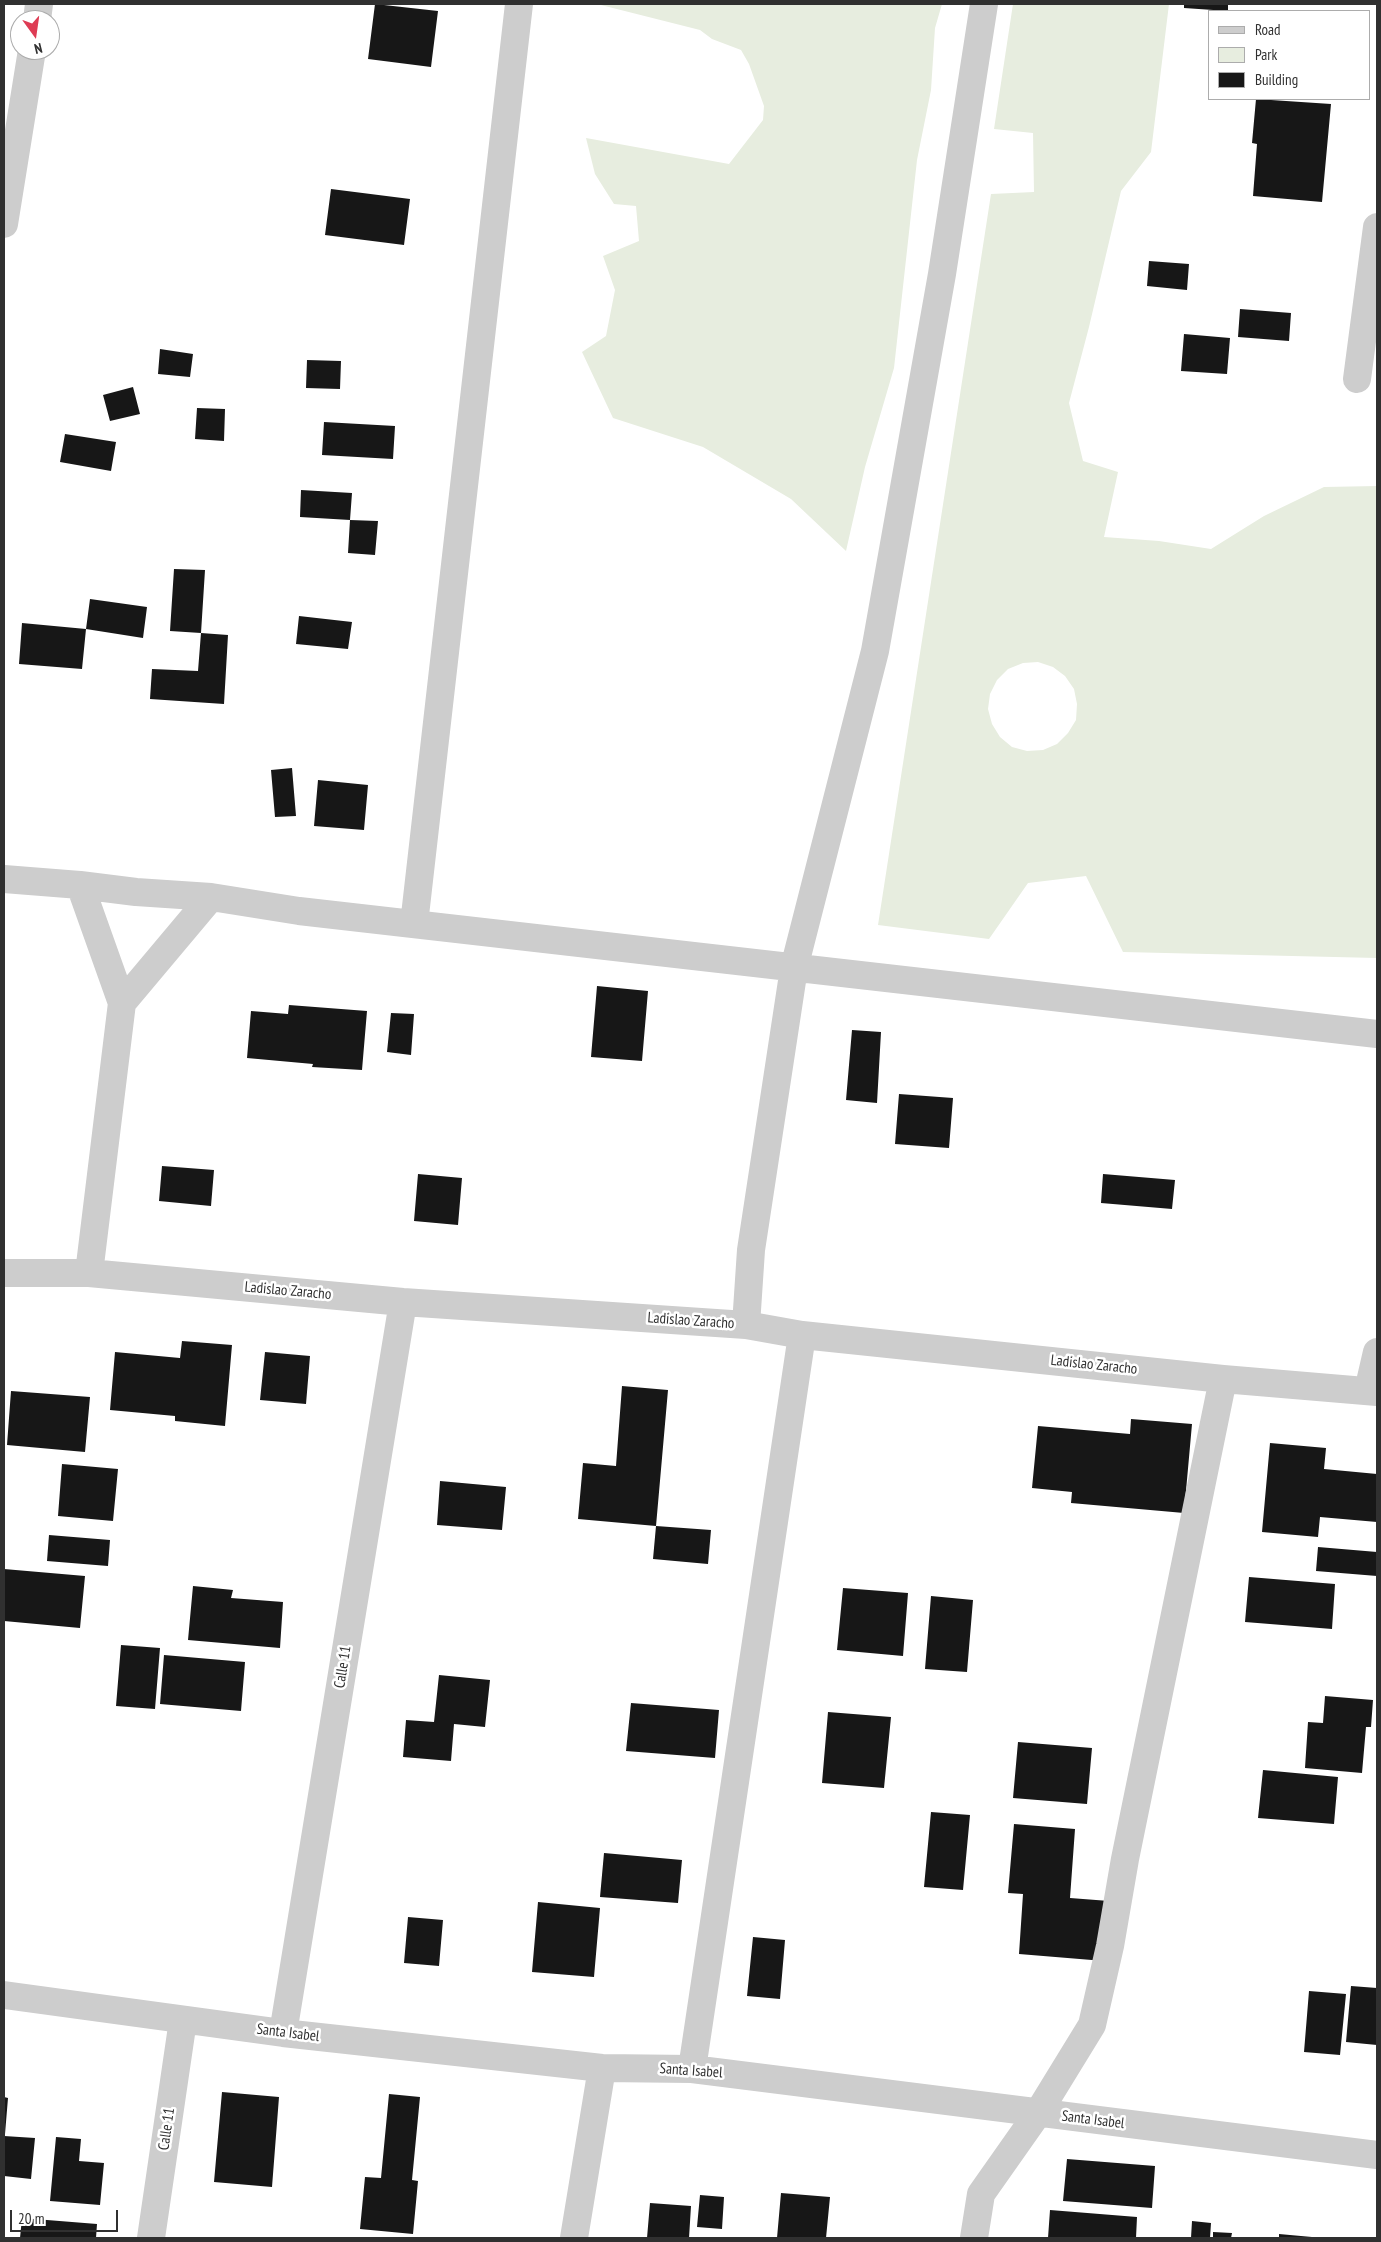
<!DOCTYPE html>
<html>
<head>
<meta charset="utf-8">
<style>
  body { margin:0 }
  #map { position:relative; width:1381px; height:2242px; overflow:hidden; background:#fff; font-family:"PT Sans Narrow",sans-serif }
  canvas { display:block }
  .frame { position:absolute; inset:0; border:5px solid #303030; pointer-events:none }
  .legend { position:absolute; left:1208px; top:10px; width:162px; height:90px; box-sizing:border-box; background:#fff; border:1px solid #acacac; margin:0; padding:6px 9px; list-style:none; font-size:15px; color:#303030 }
  .legend li { display:flex; align-items:center; gap:10px; height:25px }
  .legend b { width:25px; border:1px solid #acacac }
  .north { position:absolute; left:10px; top:10px; width:50px; height:50px; box-sizing:border-box; background:#fff; border:1px solid #acacac; border-radius:50%; rotate:166deg; font-size:14px; font-weight:700; line-height:20px; text-align:center; color:#303030 }
  .north::after { content:''; display:block; margin:auto; width:18px; height:22px; background:#de3c54; clip-path:polygon(50% 0,100% 100%,50% 72%,0 100%) }
  .scale { position:absolute; left:10px; top:2210px; width:108px; height:22px; box-sizing:border-box; border:2px solid #303030; border-top:0; padding-left:6px; font-size:15px; line-height:18px; white-space:nowrap; color:#303030; -webkit-text-stroke:4px #fff; paint-order:stroke }
</style>
</head>
<body>
<div id="map">
<canvas width="1381" height="2242"></canvas>
<div class="frame"></div>
<ul class="legend">
<li><b style="height:6px;background:#cdcdcd"></b>Road</li>
<li><b style="height:14px;background:#e7eddf"></b>Park</li>
<li><b style="height:14px;background:#171717"></b>Building</li>
</ul>
<div class="north">N</div>
<div class="scale">20 m</div>
</div>
<script>
const c = document.querySelector('canvas').getContext('2d');
c.lineJoin = 'round';
function paint(path, color) { c.fillStyle = color; c.fill(path, 'evenodd'); }
const toPath = rows => new Path2D(rows.map(r => 'M' + r).join(''));
function trace(path, color, width, dash) { c.strokeStyle = color; c.lineWidth = width; c.lineCap = dash ? 'butt' : 'round'; c.setLineDash(dash || []); c.stroke(path); }
function drawText(font, color, halo, rows, align = 'center') {
  c.font = font + ' "PT Sans Narrow",sans-serif'; c.lineWidth = 5; c.setLineDash([]); c.textBaseline = 'middle'; c.strokeStyle = halo; c.fillStyle = color; for (const [text, x, y, turn = 0] of rows) {
    c.save(); c.translate(x, y); c.rotate((+turn || 0) * Math.PI / 180); c.textAlign = isNaN(turn) ? turn : align; if (halo) c.strokeText(text, 0, 0); c.fillText(text, 0, 0); c.restore();
  }
}
paint(toPath([
  [597,4,942,4,935,28,931,90,917,160,894,368,865,467,846,551,791,499,703,447,613,418,582,352,606,336,615,290,603,256,639,241,636,206,614,204,595,174,586,138,729,164,763,120,764,106,749,64,741,50,712,39,700,30],
  [1013,4,1169,4,1151,152,1121,191,1089,327,1069,403,1083,461,1118,472,1104,537,1159,541,1211,549,1264,516,1324,487,1377,486,1377,958,1123,952,1086,876,1028,883,989,939,878,925,991,194,1034,192,1033,133,994,129],
  [1038,662,1053,667,1065,676,1074,689,1077,704,1076,720,1068,733,1057,744,1043,750,1027,751,1012,747,1000,737,992,724,988,709,990,694,997,680,1008,669,1023,663]
]), '#e7eddf');
paint(toPath([
  [375,4,438,11,431,67,368,59],
  [1184,4,1228,4,1228,11,1184,8],
  [1256,99,1331,104,1322,202,1253,196,1257,144,1252,143],
  [331,189,410,199,404,245,325,235],
  [1149,261,1189,264,1187,290,1147,286],
  [1240,309,1291,313,1289,341,1238,337],
  [1184,334,1230,338,1227,374,1181,371],
  [160,349,193,354,190,377,158,374],
  [307,360,341,361,340,389,306,388],
  [133,387,140,414,110,421,103,395],
  [197,408,225,409,224,441,195,439],
  [324,422,395,426,393,459,322,455],
  [65,434,116,442,111,471,60,462],
  [301,490,352,493,350,520,300,517],
  [350,520,378,521,375,555,348,553],
  [174,569,205,570,201,633,228,635,224,704,150,699,152,669,198,671,201,633,170,631],
  [90,599,147,607,143,638,86,629],
  [299,616,352,622,348,649,296,644],
  [22,623,86,629,82,669,19,664],
  [292,768,296,816,275,817,271,770],
  [318,780,368,785,364,830,314,826],
  [597,986,648,991,642,1061,591,1057],
  [289,1005,367,1011,362,1070,312,1067,313,1064,247,1058,251,1011,288,1014],
  [391,1013,414,1014,411,1055,387,1052],
  [852,1030,881,1032,877,1103,846,1100],
  [899,1094,953,1098,949,1148,895,1144],
  [162,1166,214,1170,211,1206,159,1201],
  [418,1174,462,1178,458,1225,414,1221],
  [1103,1174,1175,1180,1172,1209,1101,1203],
  [182,1341,232,1345,225,1426,175,1421,175,1416,110,1410,115,1352,180,1358],
  [265,1352,310,1356,306,1404,260,1400],
  [622,1386,668,1390,656,1526,578,1519,583,1463,616,1466],
  [11,1391,90,1397,85,1452,7,1445],
  [1131,1419,1192,1424,1184,1513,1071,1503,1072,1492,1032,1488,1038,1426,1130,1434],
  [1270,1443,1326,1448,1324,1469,1377,1474,1377,1522,1320,1517,1318,1537,1262,1532],
  [62,1464,118,1469,113,1521,58,1516],
  [440,1481,506,1487,502,1530,437,1525],
  [656,1526,711,1530,708,1564,653,1559],
  [49,1535,110,1540,108,1566,47,1561],
  [1318,1547,1377,1552,1377,1576,1316,1571],
  [4,1569,85,1576,80,1628,4,1621],
  [1249,1577,1335,1584,1332,1629,1245,1622],
  [193,1586,233,1590,231,1598,283,1602,280,1648,188,1640],
  [843,1588,908,1593,903,1656,837,1650],
  [931,1596,973,1600,967,1672,925,1669],
  [121,1645,160,1648,155,1709,116,1706],
  [164,1655,245,1662,241,1711,160,1704],
  [439,1675,490,1680,485,1727,454,1724,451,1761,403,1757,406,1720,434,1722],
  [1325,1696,1373,1700,1371,1727,1366,1727,1362,1773,1305,1768,1308,1722,1323,1723],
  [631,1703,719,1710,715,1758,626,1751],
  [828,1712,891,1717,884,1788,822,1783],
  [1018,1742,1092,1748,1087,1804,1013,1798],
  [1263,1770,1338,1777,1334,1824,1258,1818],
  [931,1812,970,1815,963,1890,924,1887],
  [1014,1824,1075,1829,1070,1898,1109,1901,1104,1961,1019,1954,1023,1894,1008,1893],
  [604,1853,682,1860,678,1903,600,1897],
  [538,1902,600,1908,594,1977,532,1972],
  [408,1917,443,1920,439,1966,404,1963],
  [753,1937,785,1940,780,1999,747,1996],
  [1351,1986,1377,1988,1377,2045,1346,2042],
  [1309,1991,1346,1994,1340,2055,1304,2052],
  [222,2092,279,2097,272,2187,214,2182],
  [389,2094,420,2097,412,2180,418,2181,413,2234,360,2229,365,2177,381,2178],
  [4,2097,8,2098,5,2134,4,2134],
  [4,2136,35,2138,31,2179,4,2176],
  [56,2137,81,2139,79,2161,104,2163,100,2205,50,2201],
  [1067,2159,1155,2166,1152,2208,1063,2201],
  [781,2193,830,2197,826,2238,777,2238],
  [700,2195,724,2197,722,2229,697,2227],
  [650,2203,691,2206,689,2238,647,2238],
  [1050,2210,1137,2217,1136,2238,1048,2238],
  [22,2218,97,2224,96,2238,20,2238],
  [1192,2221,1211,2223,1210,2238,1191,2238],
  [1213,2232,1232,2233,1231,2238,1213,2238],
  [1279,2234,1312,2237,1312,2238,1279,2238]
]), '#171717');
trace(toPath([
  [37,20,39,4],
  [4,224,32,50],
  [1357,379,1377,227],
  [4,879,80,885,136,892,211,897,299,911,1377,1034],
  [80,885,122,1003],
  [414,924,519,4],
  [4,1273,89,1273,403,1302,746,1325,802,1335,1223,1379,1377,1392],
  [89,1273,122,1003,211,897],
  [746,1325,751,1250,794,968,875,651,942,274,984,4],
  [1368,1391,1377,1352],
  [4,1995,283,2033,602,2068,692,2069,1377,2155],
  [283,2033,403,1302],
  [692,2069,802,1335],
  [151,2238,183,2020],
  [574,2238,602,2068],
  [974,2238,981,2194,1038,2113,1092,2025,1110,1946,1125,1859,1223,1379]
]), '#cdcdcd', 28);
drawText('15px', '#303030', '#fff', [
  ["Ladislao Zaracho",288,1291,5],
  ["Ladislao Zaracho",691,1321,4],
  ["Ladislao Zaracho",1094,1365,6],
  ["Calle 11",343,1667,-81],
  ["Santa Isabel",288,2033,7],
  ["Santa Isabel",691,2071,4],
  ["Santa Isabel",1093,2120,7],
  ["Calle 11",167,2129,-82]
]);
</script>
</body>
</html>
